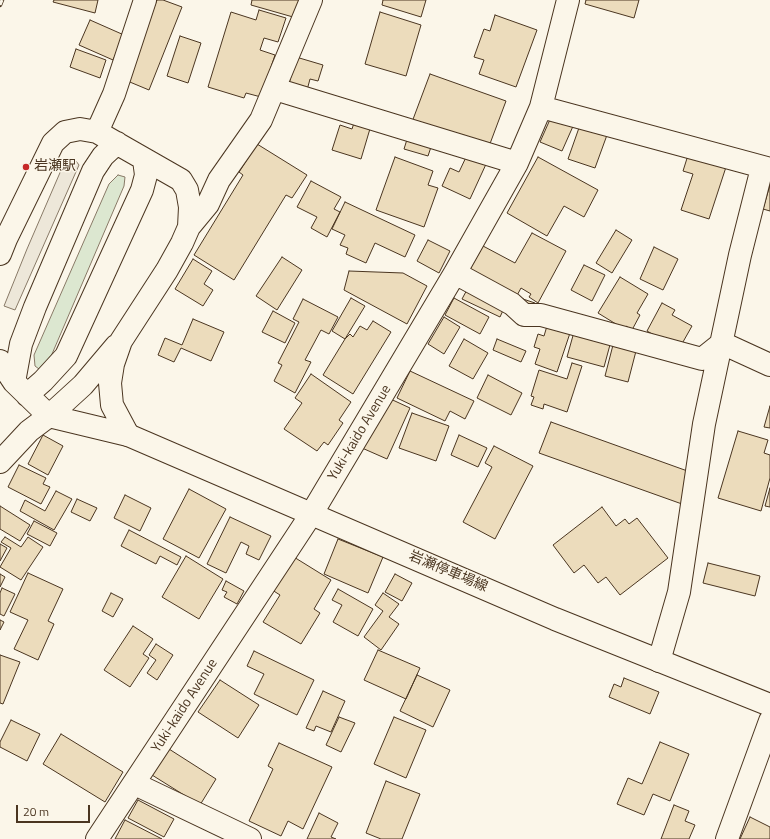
<!DOCTYPE html>
<html>
<head>
<meta charset="utf-8">
<style>
  body { margin:0 }
  #map { position:relative; width:770px; height:839px; overflow:hidden; background:#fbf6e9; font-family:"Titillium Web",sans-serif }
  canvas { display:block }
  .scale { position:absolute; left:16px; top:805px; width:74px; height:18px; box-sizing:border-box; border:2px solid #4a3520; border-top:0; padding-left:5px; font-size:12px; line-height:14px; white-space:nowrap; color:#4a3520; -webkit-text-stroke:3px #fbf6e9; paint-order:stroke }
</style>
</head>
<body>
<div id="map">
<canvas width="770" height="839"></canvas>
<div class="scale">20 m</div>
</div>
<script>
const c = document.querySelector('canvas').getContext('2d');
c.lineJoin = 'round';
function paint(path, color) { c.fillStyle = color; c.fill(path, 'evenodd'); }
const toPath = rows => new Path2D(rows.map(r => 'M' + r).join(''));
function trace(path, color, width, dash) { c.strokeStyle = color; c.lineWidth = width; c.lineCap = dash ? 'butt' : 'round'; c.setLineDash(dash || []); c.stroke(path); }
function drawText(font, color, halo, rows, align = 'center') {
  c.font = font + ' "Titillium Web","Noto Sans JP",sans-serif'; c.lineWidth = 3; c.setLineDash([]); c.textBaseline = 'middle'; c.strokeStyle = halo; c.fillStyle = color; for (const [text, x, y, turn = 0] of rows) {
    c.save(); c.translate(x, y); c.rotate((+turn || 0) * Math.PI / 180); c.textAlign = isNaN(turn) ? turn : align; if (halo) c.strokeText(text, 0, 0); c.fillText(text, 0, 0); c.restore();
  }
}
const green = toPath([
  [118,175,125,177,124,186,49,361,44,367,39,369,35,366,34,355,109,184,118,175]
]);
paint(green, '#dce7d0');
trace(green, '#887966', 1);
const parking = toPath([
  [70,160,76,161,79,165,15,310,4,306,27,249,62,168,70,160]
]);
paint(parking, '#ede7d9');
trace(parking, '#887966', 1);
const building = toPath([
  [54,0,98,0,95,13,53,2,54,0],
  [157,0,163,0,182,7,149,90,125,80,157,0],
  [252,0,306,0,300,19,251,5,252,0],
  [383,0,426,0,421,17,382,5,383,0],
  [586,0,639,0,634,18,585,4,586,0],
  [259,10,286,18,278,42,264,38,260,50,275,55,261,97,246,93,244,98,208,87,231,12,256,20,259,10],
  [380,12,421,25,406,76,365,64,380,12],
  [495,15,537,30,516,87,479,74,484,60,474,57,484,29,490,31,495,15],
  [90,20,124,35,113,60,79,45,90,20],
  [180,36,201,43,188,83,167,76,180,36],
  [76,49,106,60,100,78,70,67,76,49],
  [296,57,323,65,318,81,310,79,306,94,289,84,296,57],
  [430,74,506,101,488,149,412,122,430,74],
  [552,115,574,124,562,151,540,142,552,115],
  [356,117,372,122,361,159,332,150,340,125,352,129,356,117],
  [580,125,607,135,595,168,568,159,580,125],
  [409,133,433,141,428,156,404,149,409,133],
  [257,144,307,175,292,198,286,195,234,280,194,255,243,175,239,172,257,144],
  [689,152,727,164,709,219,681,210,693,174,683,171,689,152],
  [468,153,487,162,470,199,442,186,450,168,459,172,468,153],
  [395,157,433,171,428,185,438,188,424,227,376,210,395,157],
  [538,157,598,190,584,217,564,206,547,236,507,213,538,157],
  [311,181,341,197,334,209,340,212,327,237,311,228,317,217,297,207,311,181],
  [770,185,770,211,763,209,770,185],
  [345,202,415,235,405,257,375,243,366,263,346,254,348,248,340,245,345,235,332,229,345,202],
  [616,230,632,240,612,273,596,263,616,230],
  [532,233,566,251,538,303,529,297,531,294,521,288,514,301,470,269,483,246,515,263,532,233],
  [428,240,450,251,439,273,417,261,428,240],
  [654,247,678,259,663,290,640,279,654,247],
  [282,257,302,270,277,310,256,296,282,257],
  [193,259,212,271,204,284,213,290,203,306,175,289,193,259],
  [584,265,605,275,592,301,571,290,584,265],
  [349,271,403,273,427,286,407,324,344,290,349,271],
  [620,277,648,294,637,313,640,315,632,330,626,326,624,329,598,313,620,277],
  [469,286,506,304,500,317,462,299,469,286],
  [351,298,365,306,345,339,332,331,351,298],
  [454,298,489,317,480,334,445,315,454,298],
  [303,299,338,317,329,334,321,330,305,360,311,362,295,393,274,381,282,365,278,363,299,322,293,319,303,299],
  [523,299,535,303,532,311,520,306,523,299],
  [662,303,675,310,672,315,692,326,679,349,647,331,662,303],
  [273,311,295,323,285,343,262,332,273,311],
  [444,317,460,327,444,354,428,344,444,317],
  [193,319,224,332,211,361,181,348,174,362,158,355,165,338,182,345,193,319],
  [373,321,391,332,353,394,323,375,345,339,350,334,353,337,360,326,367,330,373,321],
  [547,326,570,333,557,372,535,364,540,349,534,347,538,334,544,336,547,326],
  [574,332,611,341,604,367,567,357,574,332],
  [464,339,488,353,473,379,449,366,464,339],
  [497,339,526,351,521,362,493,350,497,339],
  [613,345,636,351,628,382,605,376,613,345],
  [572,363,582,366,567,412,544,404,543,409,531,405,534,397,531,396,539,370,567,379,572,363],
  [410,371,474,401,465,419,450,411,445,421,397,398,410,371],
  [311,374,351,402,339,420,343,423,328,445,324,442,317,451,284,429,302,403,295,398,311,374],
  [488,375,522,393,511,415,477,398,488,375],
  [384,396,410,408,387,459,362,448,384,396],
  [770,406,770,428,764,427,770,406],
  [412,413,449,426,436,461,399,448,412,413],
  [551,422,693,473,682,504,539,453,551,422],
  [738,431,768,440,764,453,770,455,770,478,761,511,718,498,738,431],
  [43,435,63,446,48,475,28,464,43,435],
  [459,435,487,448,478,467,451,455,459,435],
  [494,446,533,466,495,539,463,522,492,467,485,463,494,446],
  [19,465,46,478,43,484,50,487,41,504,8,487,19,465],
  [770,488,770,507,765,506,770,488],
  [189,489,226,509,199,558,163,539,189,489],
  [56,491,72,499,54,530,20,511,25,500,45,511,56,491],
  [125,495,151,508,140,531,114,518,125,495],
  [77,499,97,508,90,521,71,512,77,499],
  [0,506,30,525,20,541,0,529,0,506],
  [602,507,616,526,625,519,629,524,637,518,668,558,620,595,606,577,598,583,584,565,574,573,553,545,602,507],
  [230,517,271,536,259,560,246,554,249,546,241,542,226,573,207,564,230,517],
  [34,521,57,533,50,546,27,534,34,521],
  [129,530,181,557,177,565,160,556,156,564,121,546,129,530],
  [5,537,21,547,28,537,43,547,21,580,0,567,11,548,1,542,5,537],
  [338,539,383,557,368,593,324,574,338,539],
  [0,544,7,548,0,561,0,544],
  [289,554,331,580,314,609,320,613,301,644,263,622,280,595,269,588,289,554],
  [186,556,223,579,199,619,162,597,186,556],
  [708,563,760,576,755,596,703,583,708,563],
  [28,573,63,589,48,621,54,624,38,660,14,649,28,620,10,612,28,573],
  [0,574,5,577,0,587,0,574],
  [395,574,412,583,402,601,385,592,395,574],
  [226,581,244,591,237,604,224,597,227,592,222,590,226,581],
  [2,588,15,594,4,616,0,614,0,593,2,588],
  [338,589,373,609,358,636,333,622,342,605,332,600,338,589],
  [111,593,123,599,113,617,102,611,111,593],
  [383,593,399,604,389,617,399,624,381,650,364,637,383,611,375,605,383,593],
  [0,620,4,622,0,630,0,620],
  [133,626,153,639,143,654,149,658,130,687,104,670,133,626],
  [156,644,173,655,157,680,147,673,156,660,149,655,156,644],
  [378,650,420,668,406,699,364,680,378,650],
  [254,651,314,680,297,715,254,694,264,674,247,666,254,651],
  [0,655,20,662,3,704,0,703,0,655],
  [417,675,450,690,433,727,400,711,417,675],
  [624,678,659,692,650,714,609,697,614,684,621,687,624,678],
  [220,680,259,705,238,738,198,712,220,680],
  [323,691,345,701,331,732,316,726,314,731,306,728,323,691],
  [339,717,355,723,341,752,326,745,339,717],
  [394,717,426,730,406,778,374,764,394,717],
  [11,720,40,734,27,761,0,747,0,742,11,720],
  [61,734,123,772,105,802,43,764,61,734],
  [660,742,689,754,670,801,653,794,644,815,617,804,628,778,642,784,660,742],
  [279,743,332,767,303,829,288,821,281,836,249,821,273,769,268,766,279,743],
  [169,749,216,779,200,805,152,775,169,749],
  [386,781,420,794,402,839,381,839,366,833,386,781],
  [138,800,174,819,164,837,128,818,138,800],
  [674,805,689,811,685,821,695,825,689,839,661,839,674,805],
  [319,813,338,823,331,837,336,839,307,839,319,813],
  [750,817,770,827,770,839,740,839,750,817],
  [125,820,162,839,115,839,125,820]
]);
paint(building, '#ecdcbc');
trace(building, '#4a3520', 1);
const minor = toPath([
  [275,89,517,163],
  [541,107,770,169],
  [97,132,114,94,145,0],
  [189,227,208,204,219,180,261,120,311,0],
  [0,254,6,239,53,143,65,132,80,129,97,132,181,180,187,190,190,207,189,227,182,243,167,270,121,341,113,364,110,383,112,405,128,435],
  [455,273,512,304,524,315,541,315,702,359,722,343,770,365],
  [0,361,14,382,49,416,128,435],
  [14,382,21,344,35,307,93,171,103,156,117,143],
  [27,395,43,381,66,356,142,190,146,175,144,160],
  [0,462,29,431,49,416,83,385,116,346],
  [659,661,679,592,704,424,740,255,762,168],
  [135,784,250,839],
  [97,839,312,513,455,273,517,163,541,107,568,0],
  [727,839,770,721]
]);
const major = toPath([
  [128,435,555,619,770,705]
]);
trace(minor, '#4a3520', 24);
trace(major, '#4a3520', 24);
trace(minor, '#fbf6e9', 22);
trace(major, '#fbf6e9', 22);
const rail = toPath([
  [0,5,2,0]
]);
trace(rail, '#4a3520', 4.5);
trace(rail, '#fbf6e9', 3, [9]);
for (const [x, y, r, color] of [
  [26,167,4,"#c62828"]
]) { const dot = new Path2D(); dot.arc(x, y, r, 0, 2 * Math.PI); c.fillStyle = color; c.fill(dot); trace(dot, '#fbf6e9', 1.5); }
drawText('14px', '#4a3520', '#fbf6e9', [
  ["岩瀬駅",34,167]
], 'left');
drawText('14px', '#4a3520', '#fbf6e9', [
  ["Yuki-kaido Avenue",360,433,-59],
  ["岩瀬停車場線",448,572,23],
  ["Yuki-kaido Avenue",185,706,-57]
]);
</script>
</body>
</html>
